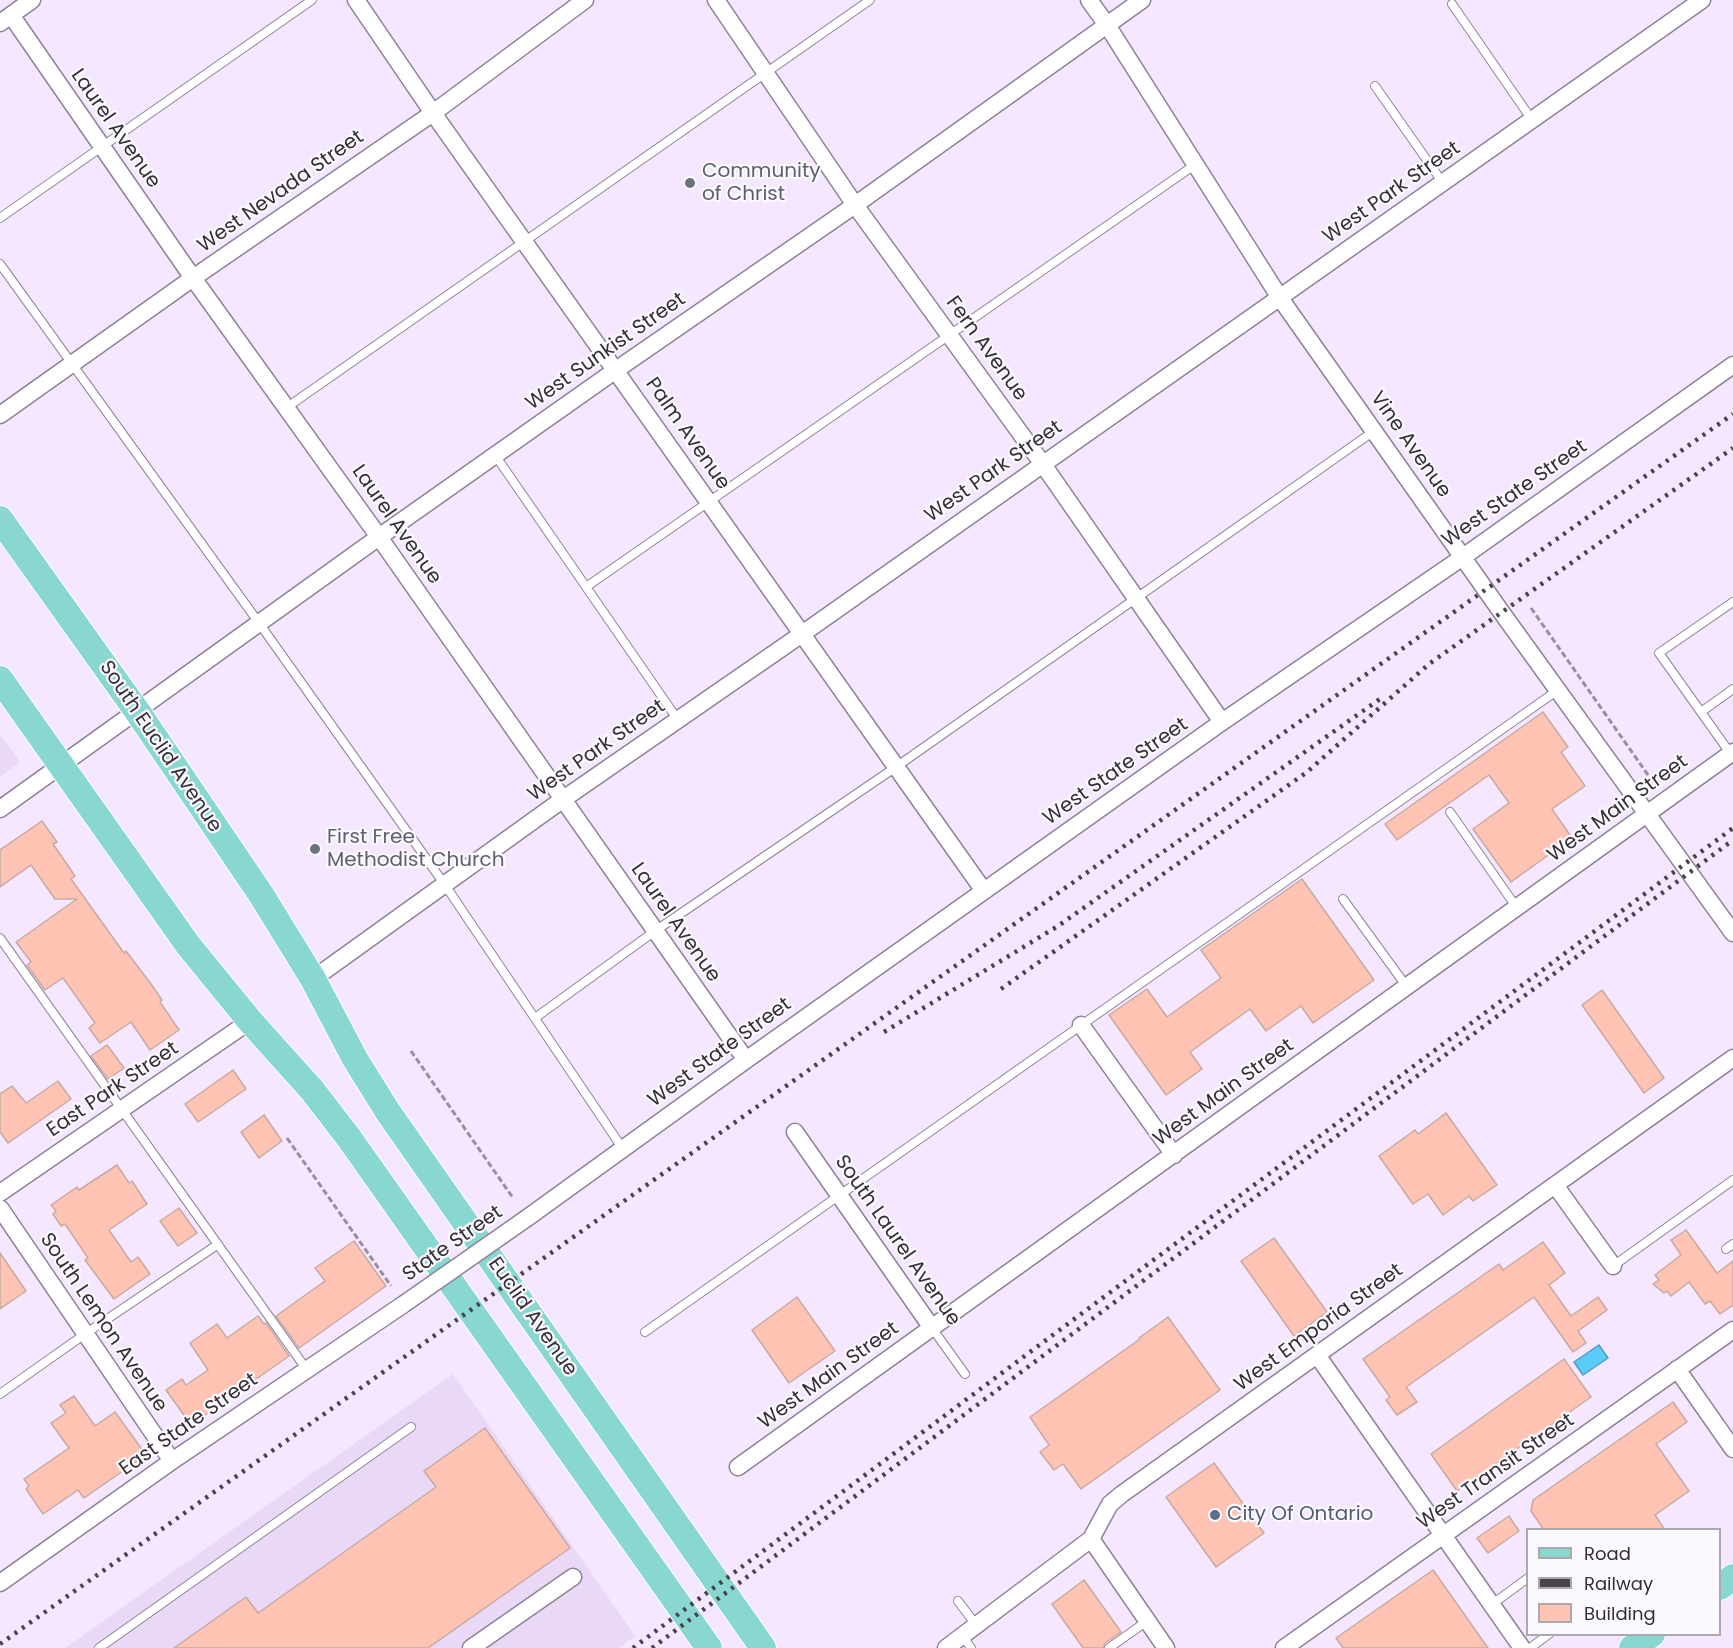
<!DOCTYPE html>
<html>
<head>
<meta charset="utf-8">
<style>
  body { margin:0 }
  #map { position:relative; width:1733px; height:1648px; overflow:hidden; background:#f4e7ff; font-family:Poppins,sans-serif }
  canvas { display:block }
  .legend { position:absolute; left:1526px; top:1528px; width:195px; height:108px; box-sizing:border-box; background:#fbf9fe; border:2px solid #aba8ae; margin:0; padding:8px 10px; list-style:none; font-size:18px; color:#332e37 }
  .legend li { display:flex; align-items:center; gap:12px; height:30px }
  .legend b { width:30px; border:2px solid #aba8ae }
</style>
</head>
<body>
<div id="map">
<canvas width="1733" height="1648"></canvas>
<ul class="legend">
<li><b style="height:8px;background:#89d7d1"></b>Road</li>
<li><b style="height:8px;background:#49434d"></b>Railway</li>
<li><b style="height:16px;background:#fec3b2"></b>Building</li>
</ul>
</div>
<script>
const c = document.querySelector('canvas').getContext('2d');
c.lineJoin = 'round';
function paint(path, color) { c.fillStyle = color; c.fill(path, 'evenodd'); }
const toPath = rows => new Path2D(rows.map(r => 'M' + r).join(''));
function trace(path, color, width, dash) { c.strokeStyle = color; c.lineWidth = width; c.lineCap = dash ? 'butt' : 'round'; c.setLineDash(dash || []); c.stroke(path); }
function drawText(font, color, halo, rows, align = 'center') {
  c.font = font + ' Poppins,sans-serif'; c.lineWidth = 4.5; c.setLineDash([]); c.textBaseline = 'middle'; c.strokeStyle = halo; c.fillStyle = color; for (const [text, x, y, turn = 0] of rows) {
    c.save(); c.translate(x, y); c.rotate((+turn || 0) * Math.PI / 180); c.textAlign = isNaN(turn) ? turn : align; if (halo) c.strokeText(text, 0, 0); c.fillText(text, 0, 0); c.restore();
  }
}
paint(toPath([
  [0,734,20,762,0,777],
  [453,1374,635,1636,619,1648,65,1648]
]), '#e9d9f6');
const water = toPath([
  [1599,1345,1608,1358,1583,1375,1574,1362,1599,1345]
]);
paint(water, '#5bccfa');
trace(water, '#4f9dc0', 1.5);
const building = toPath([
  [1543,712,1568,747,1561,752,1585,786,1552,809,1572,838,1511,882,1473,829,1509,803,1489,775,1397,840,1385,824,1543,712],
  [42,821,57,842,53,844,75,876,71,879,124,953,126,951,151,984,162,1000,160,1002,179,1030,150,1050,131,1022,100,1043,89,1028,95,1023,63,978,45,990,27,965,31,962,16,942,77,899,55,899,31,865,0,887,0,850,42,821],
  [1302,879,1374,980,1313,1023,1301,1006,1266,1031,1250,1009,1190,1052,1202,1069,1166,1095,1109,1015,1147,989,1167,1017,1221,978,1201,950,1302,879],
  [1602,990,1664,1078,1644,1093,1582,1005,1602,990],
  [107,1045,124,1068,108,1079,91,1056,107,1045],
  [233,1070,246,1089,198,1122,185,1104,233,1070],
  [58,1081,71,1099,8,1143,0,1132,0,1094,12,1086,26,1103,58,1081],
  [1446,1113,1497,1185,1473,1201,1469,1196,1443,1215,1428,1194,1413,1204,1379,1156,1415,1130,1418,1134,1446,1113],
  [264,1115,282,1141,259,1158,241,1132,264,1115],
  [117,1165,129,1183,132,1181,147,1204,109,1230,131,1262,138,1257,150,1274,114,1299,85,1260,88,1258,65,1224,61,1226,53,1214,56,1211,51,1205,77,1187,79,1190,117,1165],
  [179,1208,197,1233,178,1246,160,1221,179,1208],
  [1686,1230,1717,1273,1733,1261,1733,1305,1720,1314,1710,1301,1705,1304,1689,1282,1671,1296,1667,1291,1664,1293,1653,1284,1659,1280,1655,1275,1681,1255,1671,1240,1686,1230],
  [1274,1238,1327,1312,1294,1336,1241,1261,1274,1238],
  [354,1241,386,1286,299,1348,276,1316,325,1281,315,1268,354,1241],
  [1543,1242,1565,1273,1549,1285,1571,1316,1598,1297,1607,1310,1578,1331,1586,1343,1573,1352,1534,1297,1406,1387,1417,1402,1397,1415,1386,1400,1390,1397,1363,1359,1499,1264,1503,1270,1543,1242],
  [0,1253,26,1291,0,1309,0,1253],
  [797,1297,835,1351,789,1383,752,1330,797,1297],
  [258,1316,264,1324,266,1323,289,1356,191,1425,166,1390,182,1379,186,1385,208,1370,190,1343,217,1324,227,1338,258,1316],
  [1168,1317,1220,1390,1081,1489,1063,1464,1054,1470,1040,1452,1049,1445,1030,1417,1140,1339,1139,1338,1168,1317],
  [1564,1359,1591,1397,1457,1491,1431,1454,1564,1359],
  [74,1396,95,1426,115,1412,146,1455,84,1498,78,1490,43,1514,26,1489,29,1486,24,1479,69,1448,51,1423,66,1413,60,1405,74,1396],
  [1673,1402,1687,1422,1656,1444,1689,1491,1655,1515,1665,1530,1544,1530,1531,1511,1533,1500,1673,1402],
  [485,1428,570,1548,428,1648,174,1648,246,1597,258,1613,436,1487,424,1471,485,1428],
  [1214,1463,1264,1533,1216,1567,1166,1497,1214,1463],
  [1509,1516,1519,1531,1488,1553,1477,1538,1509,1516],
  [1433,1570,1488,1648,1343,1648,1336,1638,1433,1570],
  [1084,1580,1121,1632,1105,1643,1103,1648,1083,1648,1052,1604,1084,1580]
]);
paint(building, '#fec3b2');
trace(building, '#c7aaa2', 1.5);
const service = toPath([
  [1452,4,1532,120],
  [1375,86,1443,183],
  [0,218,312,0],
  [0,264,259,623,445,885,623,1149],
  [286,408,870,0],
  [495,455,678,720],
  [586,587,1196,164],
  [1701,712,1733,689],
  [1730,753,1659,653,1733,602],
  [1450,812,1517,908],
  [1343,899,1407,987],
  [0,938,307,1370],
  [535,1018,655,931,896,767,1374,431],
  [1726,1249,1733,1244],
  [1613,1266,1733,1180],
  [932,1328,965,1374],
  [645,1332,1558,690],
  [0,1394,85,1334,217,1245],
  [958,1601,976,1625],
  [1491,1605,1528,1578],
  [962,1635,971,1648],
  [99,1648,411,1427],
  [1109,1648,1147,1621],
  [1530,1648,1549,1634]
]);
const minor = toPath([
  [356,0,433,113,984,891],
  [716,0,855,205,1042,463,1222,722],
  [1089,0,1107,25,1280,298,1502,613,1733,933],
  [11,15,193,278,379,537,746,1060],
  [0,23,32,0],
  [0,415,193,278,433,113,585,0],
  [0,809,379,537,616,370,855,205,1142,0],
  [313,979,562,800,802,634,1702,0],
  [1081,1025,1174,1155],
  [795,1132,932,1328],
  [1555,1185,1613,1266],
  [0,1193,250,1021],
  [0,1208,172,1461],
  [527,1218,746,1060,1222,722,1463,557,1733,365],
  [1317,1355,1522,1648],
  [1677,1369,1733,1449],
  [738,1467,1733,752],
  [1091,1539,1166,1648],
  [0,1583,172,1461,404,1304],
  [471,1648,573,1577],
  [946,1648,1091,1539,1110,1504,1122,1494,1733,1058],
  [1284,1648,1733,1330]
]);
const primary = toPath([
  [0,519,137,711,262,896,313,979,355,1059,388,1112,763,1648],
  [0,679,188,945,250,1021,312,1090,349,1138,709,1648],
  [1720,1587,1733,1577],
  [1632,1648,1652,1634]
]);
trace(service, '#8e8298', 10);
trace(minor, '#8e8298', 19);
trace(primary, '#fff', 28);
trace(toPath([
  [1531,608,1655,785],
  [411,1051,513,1198],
  [287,1138,391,1286]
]), '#988fa0', 3, [6, 3]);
trace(service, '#fff', 8);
trace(minor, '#fff', 16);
trace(primary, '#89d7d1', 26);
trace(toPath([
  [1001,989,1307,772,1429,664,1733,448],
  [884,1032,1058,926,1380,699],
  [0,1644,1733,414],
  [633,1648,1733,828],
  [652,1648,1733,840]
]), '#49434d', 4.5, [3, 6]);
const minorBridge = toPath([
  [404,1304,527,1218]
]);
trace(minorBridge, '#8e8298', 19, []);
trace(minorBridge, '#fff', 16);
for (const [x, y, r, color] of [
  [690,183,6,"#6b7280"],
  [315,849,6,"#6b7280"],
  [1215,1515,6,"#5c6f8a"]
]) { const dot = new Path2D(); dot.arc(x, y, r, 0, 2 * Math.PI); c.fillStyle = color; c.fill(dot); trace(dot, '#fbf9fe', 2); }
drawText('20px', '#332e37', '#fbf9fe', [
  ["Laurel Avenue",115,129,55],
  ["West Nevada Street",281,192,-35],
  ["West Park Street",1392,193,-35],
  ["Fern Avenue",986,349,54],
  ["West Sunkist Street",606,352,-35],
  ["Palm Avenue",687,434,55],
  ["Vine Avenue",1410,445,55],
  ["West Park Street",994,472,-35],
  ["West State Street",1515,494,-35],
  ["Laurel Avenue",396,525,55],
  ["South Euclid Avenue",160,747,56],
  ["West Park Street",597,751,-35],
  ["West State Street",1116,772,-35],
  ["West Main Street",1618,809,-36],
  ["Laurel Avenue",675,923,55],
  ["West State Street",720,1053,-36],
  ["East Park Street",113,1090,-34],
  ["West Main Street",1224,1093,-36],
  ["South Laurel Avenue",897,1241,55],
  ["State Street",453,1244,-35],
  ["Euclid Avenue",532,1317,55],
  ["South Lemon Avenue",103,1323,56],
  ["West Emporia Street",1319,1328,-36],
  ["West Main Street",829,1376,-36],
  ["East State Street",189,1425,-35],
  ["West Transit Street",1496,1472,-35]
]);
drawText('20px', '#5b616d', '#fbf9fe', [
  ["Community",702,172],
  ["of Christ",702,195],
  ["First Free",327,838],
  ["Methodist Church",327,861]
], 'left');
drawText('20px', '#4e5e75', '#fbf9fe', [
  ["City Of Ontario",1227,1515]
], 'left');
</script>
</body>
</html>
